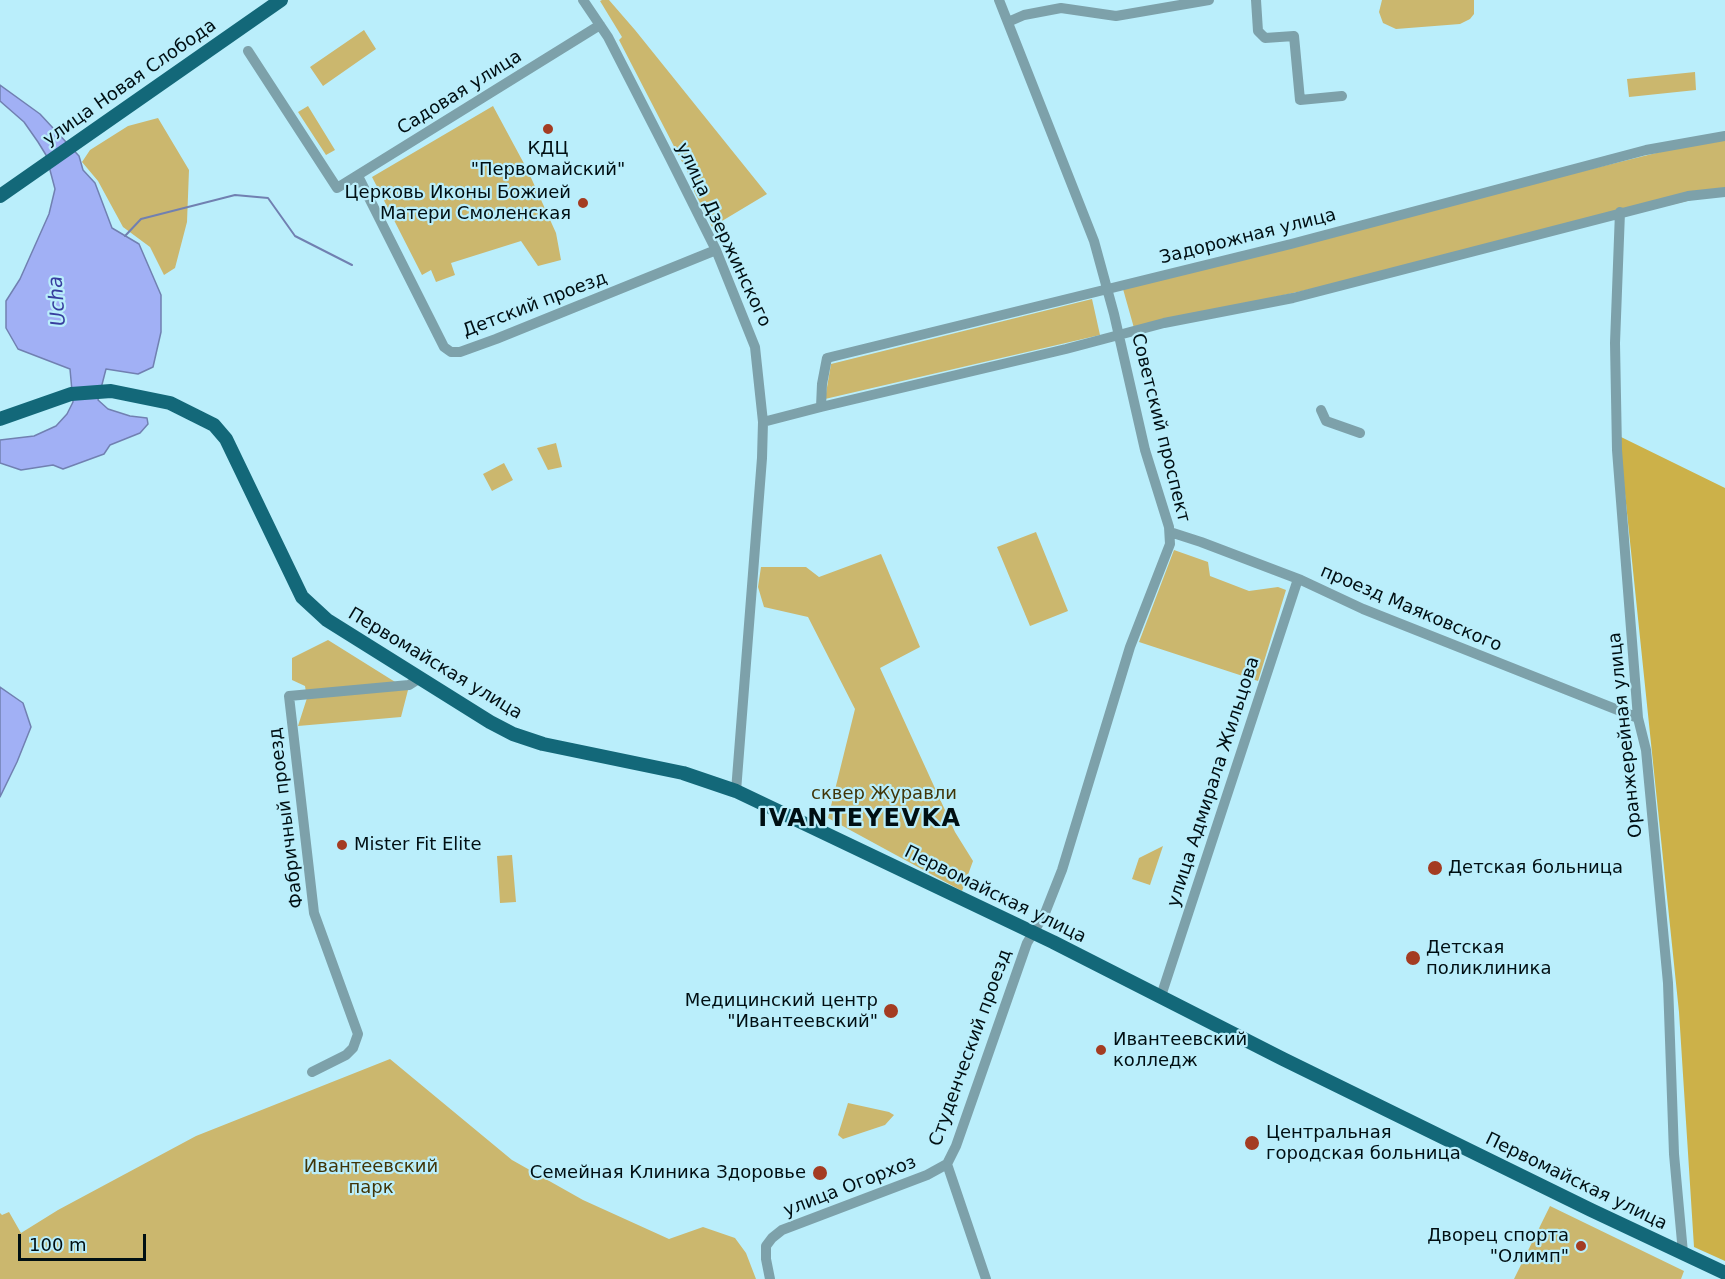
<!DOCTYPE html>
<html>
<head>
<meta charset="utf-8">
<style>
  body { margin:0 }
  #map { position:relative; width:1725px; height:1279px; overflow:hidden; background:#baeefb; font-family:"DejaVu Sans",sans-serif }
  canvas { display:block }
  .scale { position:absolute; left:18px; top:1234px; width:128px; height:27px; box-sizing:border-box; border:3px solid #000f13; border-top:0; padding-left:8px; font-size:18px; line-height:21px; white-space:nowrap; color:#000f13; -webkit-text-stroke:4px #baeefb; paint-order:stroke }
</style>
</head>
<body>
<div id="map">
<canvas width="1725" height="1279"></canvas>
<div class="scale">100 m</div>
</div>
<script>
const c = document.querySelector('canvas').getContext('2d');
c.lineJoin = 'round';
function paint(path, color) { c.fillStyle = color; c.fill(path, 'evenodd'); }
const toPath = rows => new Path2D(rows.map(r => 'M' + r).join(''));
function trace(path, color, width, dash) { c.strokeStyle = color; c.lineWidth = width; c.lineCap = dash ? 'butt' : 'round'; c.setLineDash(dash || []); c.stroke(path); }
function drawText(font, color, halo, rows, align = 'center') {
  c.font = font + ' "DejaVu Sans",sans-serif'; c.lineWidth = 4.5; c.setLineDash([]); c.textBaseline = 'middle'; c.strokeStyle = halo; c.fillStyle = color; for (const [text, x, y, turn = 0] of rows) {
    c.save(); c.translate(x, y); c.rotate((+turn || 0) * Math.PI / 180); c.textAlign = isNaN(turn) ? turn : align; if (halo) c.strokeText(text, 0, 0); c.fillText(text, 0, 0); c.restore();
  }
}
paint(toPath([
  [602,0,609,0,635,30,767,194,712,227,694,191,695,187,619,40,622,37,600,1],
  [1382,0,1474,0,1474,14,1470,19,1460,24,1396,29,1383,23,1379,12],
  [364,30,376,49,323,86,310,67],
  [1695,72,1696,90,1629,97,1627,79],
  [308,106,335,150,326,155,298,112],
  [493,106,528,171,556,233,561,260,538,266,521,241,451,263,455,275,436,282,431,270,422,275,372,177],
  [158,118,189,170,187,222,175,268,164,275,150,247,123,227,98,181,82,162,90,150,128,126],
  [1725,136,1725,192,1402,269,1134,328,1123,289,1182,270],
  [1092,299,1100,335,825,399,831,364],
  [556,443,562,467,548,470,537,448],
  [504,463,513,480,492,491,483,474],
  [1036,532,1068,611,1030,626,997,547],
  [1174,550,1208,562,1210,576,1249,591,1278,587,1286,590,1258,681,1139,642],
  [881,554,920,647,880,668,955,832,973,861,962,891,828,818,855,709,808,617,764,607,758,587,761,567,806,567,819,577],
  [328,640,408,690,401,717,298,726,307,698,305,686,292,680,292,658],
  [1163,846,1150,885,1132,879,1139,858],
  [512,855,516,902,500,903,497,856],
  [390,1059,512,1160,583,1200,669,1239,703,1227,735,1238,746,1253,756,1279,0,1279,0,1213,2,1215,9,1212,21,1233,58,1210,196,1136],
  [848,1103,889,1112,894,1115,885,1125,843,1139,838,1135],
  [1550,1206,1684,1271,1681,1279,1514,1279]
]), '#cbb76e');
paint(toPath([
  [1619,436,1725,488,1725,1261,1694,1247,1679,1012]
]), '#ccb149');
const water = toPath([
  [0,85,40,114,79,156,83,170,95,183,112,228,139,244,161,295,161,332,153,367,138,374,106,369,98,400,108,409,130,416,147,418,148,424,140,433,110,445,104,454,63,469,53,465,21,470,0,463,0,440,34,436,56,426,67,414,73,402,70,369,18,349,6,328,6,301,20,279,49,214,55,189,46,155,38,142,24,122,0,101,0,85],
  [0,687,23,703,31,727,17,762,0,797,0,687]
]);
paint(water, '#a1b0f5');
trace(water, '#7180b1', 1.5);
trace(toPath([
  [125,236,141,219,235,195,268,198,295,236,352,265]
]), '#7180b1', 2);
trace(toPath([
  [583,0,608,37,670,158,716,250,755,347,763,422,762,458,736,791],
  [1256,0,1258,31,1265,38,1294,36,1300,100,1342,96],
  [1008,22,1024,15,1061,8,1116,16,1209,0],
  [248,51,337,188,600,25],
  [358,176,444,347,451,352,460,352,496,339,716,250],
  [1620,212,1615,343,1617,450,1638,718,1646,750,1668,983,1674,1154,1683,1253],
  [821,407,1066,349,1164,323,1293,298,1688,196,1725,192],
  [1321,410,1326,421,1360,433],
  [763,422,821,407,822,384,827,358,1291,244,1646,150,1725,136],
  [1170,532,1201,542,1301,580,1363,609,1638,718],
  [1161,996,1298,579],
  [312,1072,346,1055,353,1048,358,1034,314,913,289,696,409,685,420,678],
  [770,1279,766,1259,766,1246,772,1238,782,1230,927,1175,947,1164],
  [986,1279,947,1164,956,1146,1027,943,1045,913,1062,870,1130,647,1170,544,1169,527,1145,450,1114,314,1094,241,999,0]
]), '#7da1aa', 10);
trace(toPath([
  [0,196,281,0],
  [0,419,71,394,111,391,170,403,214,425,226,439,302,597,327,620,490,722,513,734,543,744,683,773,736,791,1053,942,1283,1059,1591,1210,1725,1273]
]), '#136879', 14);
for (const [x, y, r, color] of [
  [548,129,6,"#a43c22"],
  [583,203,6,"#a43c22"],
  [342,845,6,"#a43c22"],
  [1435,868,8,"#a43c22"],
  [1413,958,8,"#a43c22"],
  [891,1011,8,"#a43c22"],
  [1101,1050,6,"#a43c22"],
  [1252,1143,8,"#a43c22"],
  [820,1173,8,"#a43c22"],
  [1581,1246,6,"#a43c22"]
]) { const dot = new Path2D(); dot.arc(x, y, r, 0, 2 * Math.PI); c.fillStyle = color; c.fill(dot); trace(dot, '#baeefb', 2); }
drawText('18px', '#000f13', '#baeefb', [
  ["улица Новая Слобода",130,83,-35],
  ["Садовая улица",460,93,-32],
  ["улица Дзержинского",723,235,65],
  ["Задорожная улица",1248,237,-14],
  ["Детский проезд",535,305,-21],
  ["Советский проспект",1160,428,76],
  ["проезд Маяковского",1411,609,23],
  ["Первомайская улица",435,664,31],
  ["Оранжерейная улица",1626,735,-96],
  ["улица Адмирала Жильцова",1214,782,-72],
  ["Фабричный проезд",287,818,-97],
  ["Первомайская улица",995,895,26],
  ["Студенческий проезд",971,1048,-70],
  ["Первомайская улица",1576,1182,26],
  ["улица Огорхоз",850,1187,-21]
]);
drawText('18px', '#000f13', '#baeefb', [
  ["КДЦ",548,149,"center"],
  ["\"Первомайский\"",548,170,"center"],
  ["Церковь Иконы Божией",571,193,"right"],
  ["Матери Смоленская",571,214,"right"],
  ["Mister Fit Elite",354,845],
  ["Детская больница",1448,868],
  ["Детская",1426,948],
  ["поликлиника",1426,969],
  ["Медицинский центр",878,1001,"right"],
  ["\"Ивантеевский\"",878,1022,"right"],
  ["Ивантеевский",1113,1040],
  ["колледж",1113,1061],
  ["Центральная",1266,1133],
  ["городская больница",1266,1154],
  ["Семейная Клиника Здоровье",806,1173,"right"],
  ["Дворец спорта",1569,1236,"right"],
  ["\"Олимп\"",1569,1257,"right"]
], 'left');
drawText('18px', '#403508', '#baeefb', [
  ["сквер Журавли",884,794],
  ["Ивантеевский",371,1167],
  ["парк",371,1188]
]);
drawText('italic 20px', '#373d9e', '#baeefb', [
  ["Ucha",58,301,-94]
]);
c.letterSpacing = '1.5px';
drawText('bold 24px', '#000f13', '#baeefb', [
  ["IVANTEYEVKA",860,820]
]);
c.letterSpacing = '0px';
</script>
</body>
</html>
